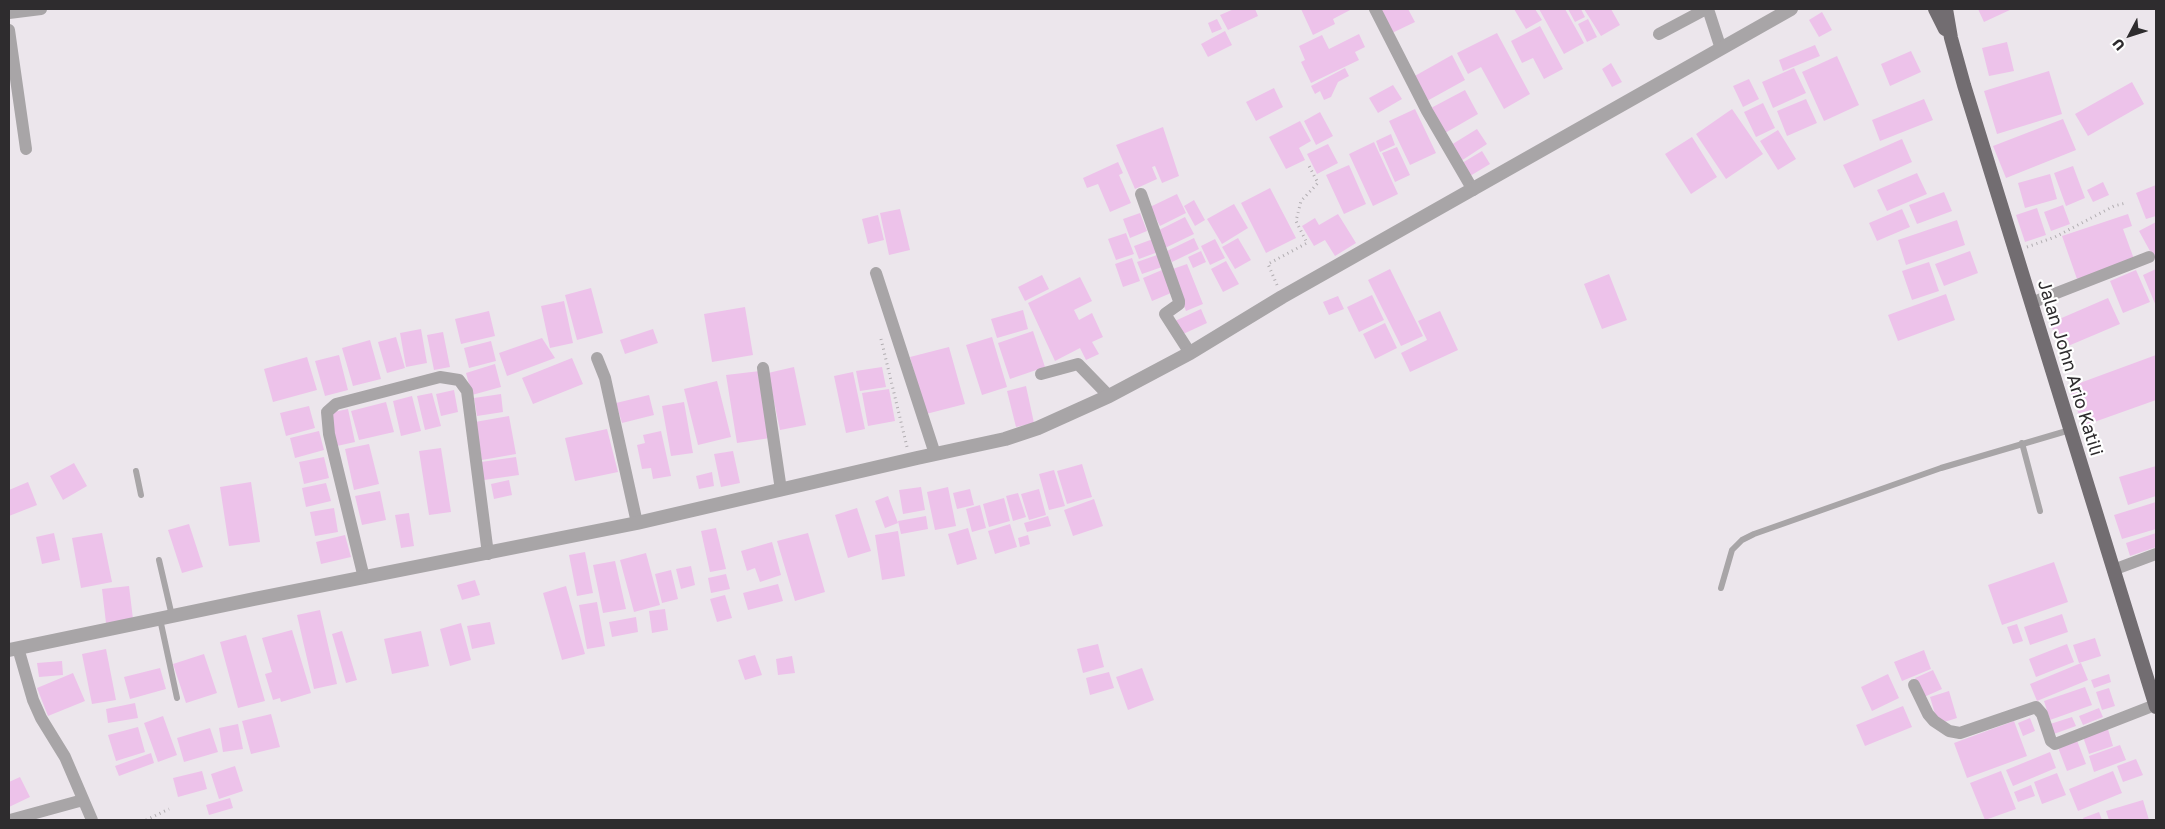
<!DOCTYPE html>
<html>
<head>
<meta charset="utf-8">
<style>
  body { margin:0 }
  #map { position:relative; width:2165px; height:829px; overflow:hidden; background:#ece6ec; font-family:"Golos Text",sans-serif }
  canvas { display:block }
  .frame { position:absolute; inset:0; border:10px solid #2e2c2e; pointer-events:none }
  .north { position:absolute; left:2105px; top:10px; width:50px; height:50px; -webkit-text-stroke:4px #fff; paint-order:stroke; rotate:230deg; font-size:14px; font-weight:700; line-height:20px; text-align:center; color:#2e2c2e }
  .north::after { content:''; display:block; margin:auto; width:18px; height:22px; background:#2e2c2e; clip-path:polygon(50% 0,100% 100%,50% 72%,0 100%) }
</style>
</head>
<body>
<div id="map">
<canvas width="2165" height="829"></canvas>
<div class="frame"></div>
<div class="north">U</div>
</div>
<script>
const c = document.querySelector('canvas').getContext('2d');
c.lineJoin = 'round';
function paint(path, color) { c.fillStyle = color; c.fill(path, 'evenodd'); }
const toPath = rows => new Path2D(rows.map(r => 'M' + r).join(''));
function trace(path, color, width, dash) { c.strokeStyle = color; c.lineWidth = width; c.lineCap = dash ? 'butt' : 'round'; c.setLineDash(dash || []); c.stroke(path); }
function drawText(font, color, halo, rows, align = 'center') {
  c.font = font + ' "Golos Text",sans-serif'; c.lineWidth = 4.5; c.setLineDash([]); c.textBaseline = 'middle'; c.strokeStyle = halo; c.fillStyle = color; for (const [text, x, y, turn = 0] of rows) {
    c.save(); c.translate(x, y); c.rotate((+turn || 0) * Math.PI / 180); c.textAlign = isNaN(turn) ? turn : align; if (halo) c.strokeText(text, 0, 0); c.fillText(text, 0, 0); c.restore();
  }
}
paint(toPath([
  [1234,9,1255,9,1258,16,1228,30,1220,15],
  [1301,9,1352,9,1333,19,1335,24,1313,35],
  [1383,9,1408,9,1415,22,1390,34,1379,11],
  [1514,9,1535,9,1542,20,1526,29],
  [1539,9,1565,9,1584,43,1564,54],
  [1568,9,1581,9,1585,17,1575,22],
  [1584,9,1611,9,1620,25,1601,36],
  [1978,9,2012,9,1984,22],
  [1822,12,1832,30,1819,37,1809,20],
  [1217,19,1222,29,1212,33,1208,23],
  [1588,19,1597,37,1587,42,1578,24],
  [1540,26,1563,69,1544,79,1533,58,1522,63,1511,41],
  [1225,31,1232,45,1208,57,1201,44],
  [1497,33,1530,94,1504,109,1481,67,1468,74,1457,53],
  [1359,34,1365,47,1355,52,1359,60,1311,83,1301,62,1305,60,1299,46,1322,35,1329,49],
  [2007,42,2014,71,1989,76,1982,48],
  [1815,45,1820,56,1783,71,1779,60],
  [1911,51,1921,72,1890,86,1881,64],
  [1452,55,1465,80,1427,101,1413,77],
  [1837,56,1859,105,1824,121,1802,72],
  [1611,63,1622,82,1612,87,1602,69],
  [1345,68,1349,76,1338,82,1331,97,1324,100,1320,91,1315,94,1311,86],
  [1794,68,1806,93,1773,108,1762,82],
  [2049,71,2062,114,1997,134,1984,91],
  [1749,79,1759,99,1743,107,1733,86],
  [2132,82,2144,104,2088,136,2075,114],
  [1393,85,1402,99,1378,113,1369,98],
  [1274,88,1283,107,1256,121,1246,102],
  [1465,90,1478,114,1445,133,1431,108],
  [1806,99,1817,123,1787,136,1777,111],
  [1924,99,1933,120,1880,141,1872,120],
  [1763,103,1775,128,1756,137,1744,112],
  [1415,109,1436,153,1410,165,1389,121],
  [1732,109,1763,154,1726,179,1696,134],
  [1320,112,1333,136,1316,145,1304,121],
  [2063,119,2076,150,2006,178,1993,146],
  [1300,121,1311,141,1299,148,1305,160,1286,169,1269,137],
  [1163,127,1179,176,1162,183,1155,166,1152,167,1157,179,1135,189,1116,145],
  [1477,129,1487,144,1461,161,1451,145],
  [1778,130,1796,159,1778,170,1760,141],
  [1391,134,1395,145,1380,152,1376,141],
  [1692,137,1717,177,1691,194,1665,154],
  [1902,139,1912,162,1854,188,1843,165],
  [1374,142,1398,194,1373,206,1349,154],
  [1328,144,1338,163,1317,174,1307,154],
  [1397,147,1410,175,1395,182,1382,153],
  [1482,151,1490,164,1470,176,1462,163],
  [1118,162,1123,173,1119,175,1131,203,1110,212,1098,184,1087,188,1083,178],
  [1349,165,1366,204,1344,214,1326,175],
  [2073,166,2085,198,2066,206,2054,173],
  [1917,173,1927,194,1887,211,1877,190],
  [2050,174,2057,199,2025,208,2018,183],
  [2103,182,2109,195,2093,202,2087,190],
  [2156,185,2156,216,2146,219,2136,193],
  [1270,188,1296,238,1266,253,1241,203],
  [1944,192,1952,211,1917,224,1909,205],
  [1177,194,1186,213,1160,226,1150,207],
  [1194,200,1205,220,1195,226,1184,206],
  [1234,204,1248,228,1222,244,1207,219],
  [2063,205,2070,224,2051,231,2044,212],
  [2037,208,2046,235,2025,242,2016,215],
  [900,209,910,250,889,255,880,213],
  [1902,209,1910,227,1877,241,1869,223],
  [1140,213,1147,231,1130,238,1123,219],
  [1338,214,1356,243,1335,256,1325,240,1314,246,1302,226,1315,218,1319,225],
  [2128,214,2132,226,2123,229,2134,259,2077,279,2062,236],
  [878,215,884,240,868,244,862,219],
  [1185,217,1194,234,1165,248,1157,231],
  [1957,220,1965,245,1906,265,1898,240],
  [2156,222,2156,262,2139,231],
  [1126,233,1134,254,1116,260,1108,239],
  [1194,238,1199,249,1172,262,1167,251],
  [1238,238,1251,260,1235,269,1222,247],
  [1153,239,1158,252,1139,259,1134,246],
  [1215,239,1225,258,1210,265,1201,246],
  [1201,251,1206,262,1193,268,1188,257],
  [1970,251,1978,273,1944,286,1935,264],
  [1157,255,1162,267,1142,274,1137,262],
  [1132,258,1140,281,1123,287,1115,264],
  [1226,261,1239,284,1223,292,1211,269],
  [1929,262,1939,291,1912,300,1902,271],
  [1187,264,1203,304,1186,311,1170,270],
  [1390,269,1423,336,1401,346,1368,280],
  [2156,269,2156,306,2143,275],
  [1162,270,1171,293,1152,301,1143,278],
  [2136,270,2150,302,2123,313,2110,281],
  [1609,274,1627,320,1602,329,1584,284],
  [1042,275,1049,289,1025,301,1018,287],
  [1080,277,1092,301,1074,310,1079,320,1092,313,1103,337,1092,342,1099,354,1086,360,1080,348,1055,361,1028,303],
  [591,288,603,333,577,340,565,295],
  [1946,294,1955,320,1898,341,1888,315],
  [1372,295,1384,320,1359,332,1347,307],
  [1338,296,1344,309,1329,315,1323,302],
  [2108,298,2120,324,2061,349,2050,323],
  [564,301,573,343,550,348,541,306],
  [745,307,753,355,712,362,704,314],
  [1201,309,1207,323,1181,335,1175,321],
  [1023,310,1028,329,997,338,991,319],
  [489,311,495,336,461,344,455,319],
  [1440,311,1458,350,1410,372,1401,353,1427,340,1418,321],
  [1385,323,1397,348,1375,359,1363,334],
  [421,329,427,363,406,367,400,333],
  [653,329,658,343,625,354,620,340],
  [1033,331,1045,367,1010,379,998,343],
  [443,332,450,367,434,370,427,335],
  [396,337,405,368,387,373,378,342],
  [992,337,1007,387,982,395,966,345],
  [542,338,555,358,507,376,499,353],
  [370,340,381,379,353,386,342,348],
  [491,341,496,361,469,368,464,348],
  [949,347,965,404,926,414,910,357],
  [339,355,348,390,325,396,315,361],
  [2156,355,2156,400,2083,426,2069,387],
  [307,357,317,390,273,402,264,369],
  [572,358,583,384,533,404,522,378],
  [495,364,501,387,472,395,466,373],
  [794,367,806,425,780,430,768,373],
  [882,367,886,387,860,391,856,371],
  [760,371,770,438,737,443,726,375],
  [853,372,865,429,846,433,834,376],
  [717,381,731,437,698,445,684,389],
  [1026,386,1034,423,1016,427,1007,391],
  [889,389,895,421,868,426,862,393],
  [454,390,458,412,441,416,436,394],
  [432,393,441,426,425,430,417,396],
  [501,394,503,412,477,416,474,398],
  [649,395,654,415,622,423,616,403],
  [412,396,421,431,401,436,393,401],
  [386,402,394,432,359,440,351,411],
  [684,402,693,453,671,456,662,406],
  [309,406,315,428,286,436,280,413],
  [348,409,355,442,337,446,329,413],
  [509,416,516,454,482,460,475,422],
  [607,429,618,472,575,481,565,438],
  [319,431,324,450,295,458,290,438],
  [661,431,671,476,653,479,651,468,642,469,637,445,645,443,643,435],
  [369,444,379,484,354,490,345,449],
  [441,448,451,512,429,515,419,451],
  [733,451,740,483,721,487,714,454],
  [324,457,329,478,304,484,299,462],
  [516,457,519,475,484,480,481,462],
  [74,463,87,486,63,500,50,476],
  [1082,464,1092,497,1067,504,1057,471],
  [2156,466,2156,496,2128,505,2119,477],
  [1054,470,1065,506,1049,510,1039,474],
  [712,472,714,486,699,489,696,476],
  [509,480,512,495,494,499,491,484],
  [28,482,37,505,9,516,9,490],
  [251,482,260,542,229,546,220,487],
  [326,483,331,501,306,507,302,488],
  [921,487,925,510,903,514,899,490],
  [948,487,956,526,935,530,927,492],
  [970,489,974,505,957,509,953,493],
  [1039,489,1046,515,1029,520,1021,494],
  [380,491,386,520,362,525,355,496],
  [1018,493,1026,517,1013,521,1006,496],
  [888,496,898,523,885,528,875,501],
  [1004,498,1010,521,989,527,983,504],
  [1094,499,1103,526,1073,536,1064,510],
  [2156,502,2156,529,2122,539,2114,515],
  [980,505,986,528,972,532,966,509],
  [334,508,338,532,315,536,310,512],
  [857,508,871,551,848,558,835,515],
  [409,513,414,546,401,548,395,515],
  [926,516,928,529,901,534,898,521],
  [1048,516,1051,526,1027,532,1024,523],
  [189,524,203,567,182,573,168,530],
  [1010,524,1017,547,995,554,988,531],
  [716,528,726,569,710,572,701,531],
  [968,528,977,559,957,565,948,534],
  [898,531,905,576,882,580,875,535],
  [54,533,60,560,42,564,36,537],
  [102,533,112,582,81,588,72,538],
  [808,533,825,592,795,601,777,541],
  [2156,533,2156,547,2130,556,2126,543],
  [345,535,351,557,321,564,316,542],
  [1028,535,1030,544,1020,547,1018,538],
  [772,542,781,575,760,582,755,568,747,571,741,551],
  [585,552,593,593,577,596,569,555],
  [646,553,660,605,634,612,620,560],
  [615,561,626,609,603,613,593,565],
  [2054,562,2068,602,2002,625,1988,585],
  [691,566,695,585,681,589,676,569],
  [671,570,678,599,662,603,655,574],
  [726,574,730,589,711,593,708,578],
  [475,580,480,595,462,600,457,585],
  [778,584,783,601,748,610,743,593],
  [129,586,133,619,106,623,102,589],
  [566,586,585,654,562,660,543,593],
  [725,595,732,618,717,622,710,599],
  [597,602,605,646,587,649,579,605],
  [665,609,668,630,652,633,649,611],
  [320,610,337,684,314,689,297,615],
  [2062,614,2068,632,2030,645,2024,627],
  [636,617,638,632,612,637,609,622],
  [490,622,495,644,472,649,467,626],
  [461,623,471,660,450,666,440,629],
  [2017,624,2023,641,2013,644,2007,627],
  [292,630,311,693,281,702,280,698,273,700,265,674,272,672,262,638],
  [342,631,357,680,346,683,332,634],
  [421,631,429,666,392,674,384,639],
  [246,635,265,701,238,708,220,642],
  [2095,638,2101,656,2079,663,2073,645],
  [1098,644,1104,667,1083,673,1077,649],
  [2067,644,2074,662,2036,677,2029,659],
  [106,649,116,700,92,704,82,654],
  [1924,650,1931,669,1902,681,1894,662],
  [204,654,217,693,186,703,173,664],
  [755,655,762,675,745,680,738,660],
  [792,656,795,673,778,675,776,659],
  [62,661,63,675,39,677,37,663],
  [2081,663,2088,680,2037,701,2030,684],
  [160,668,166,689,130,699,124,677],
  [1142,668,1154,700,1128,710,1116,677],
  [1933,670,1942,689,1924,697,1915,678],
  [1109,672,1114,688,1090,695,1086,678],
  [73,673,85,701,48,716,37,688],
  [1888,674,1899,698,1872,711,1861,687],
  [2109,674,2111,682,2094,688,2091,680],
  [2085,687,2092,705,2050,720,2044,701],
  [2109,688,2115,706,2102,710,2096,692],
  [1949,691,1957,718,1938,724,1930,697],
  [135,703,138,718,108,723,106,709],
  [1903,706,1912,727,1865,746,1856,725],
  [2099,708,2103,717,2083,725,2079,716],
  [271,714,280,747,251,754,242,721],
  [163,716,177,755,158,762,144,723],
  [2072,717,2076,726,2051,735,2047,725],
  [2030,718,2035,731,2023,736,2018,723],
  [2014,721,2027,756,1967,778,1954,743],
  [238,724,243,749,223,752,219,728],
  [2107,726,2113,746,2089,754,2082,734],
  [138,727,145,752,116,761,108,735],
  [210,728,218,752,184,762,177,738],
  [2076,738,2086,764,2067,771,2057,745],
  [2120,745,2126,760,2094,772,2089,756],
  [2050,752,2056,768,2013,786,2006,770],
  [151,753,154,763,119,776,115,766],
  [2136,759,2143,775,2123,782,2117,766],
  [235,766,243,791,219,799,211,774],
  [202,771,207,789,178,797,173,778],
  [2001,771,2016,809,1985,820,1970,783],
  [2113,771,2122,793,2078,811,2069,789],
  [2057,773,2066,795,2042,804,2034,782],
  [20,777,30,797,9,807,9,782],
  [2031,785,2035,796,2018,802,2014,792],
  [230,798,233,808,209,815,206,805],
  [2143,800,2149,820,2109,820,2106,811],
  [2099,812,2102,820,2084,820,2083,818]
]), '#edc2ea');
trace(toPath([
  [2027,247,2055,237,2114,206,2126,203],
  [1277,285,1268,264,1307,243,1296,221,1301,201,1318,183,1309,166],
  [881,339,907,447],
  [146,820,169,809]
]), '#b1adb1', 3, [1, 4]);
trace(toPath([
  [2022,443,2040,511],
  [136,471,141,495],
  [159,560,172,616],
  [1721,588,1732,550,1742,540,1754,534,1941,468,2070,430],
  [160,619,177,698]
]), '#a8a5a7', 6);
trace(toPath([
  [1375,9,1427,111,1473,190],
  [1708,9,1721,49],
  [9,13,41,9],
  [9,30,26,149],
  [1659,34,1706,9],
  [1141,194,1179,301,1179,304,1165,314,1190,353],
  [876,273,935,454],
  [2031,303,2149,257],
  [597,358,605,378,637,523],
  [763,368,781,490],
  [1041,374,1078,364,1109,396],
  [2113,570,2156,554],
  [364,578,329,434,327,412,336,404,440,377,459,380,467,391,488,554],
  [18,648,33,700,41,718,65,757,92,820],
  [1914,685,1928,714,1934,721,1949,731,1960,733,2036,707,2042,714,2051,741,2055,744,2155,705],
  [10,820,83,800]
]), '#a8a5a7', 12);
trace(toPath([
  [9,650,254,599,637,523,917,458,1005,439,1038,428,1109,396,1190,353,1282,297,1791,9]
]), '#a8a5a7', 14);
trace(toPath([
  [1935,9,1945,29],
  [1946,9,1951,38,1964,85,2156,707]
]), '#726d71', 14);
drawText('18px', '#2e2c2e', '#fff', [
  ["Jalan John Ario Katili",2070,368,73]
]);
</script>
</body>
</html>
